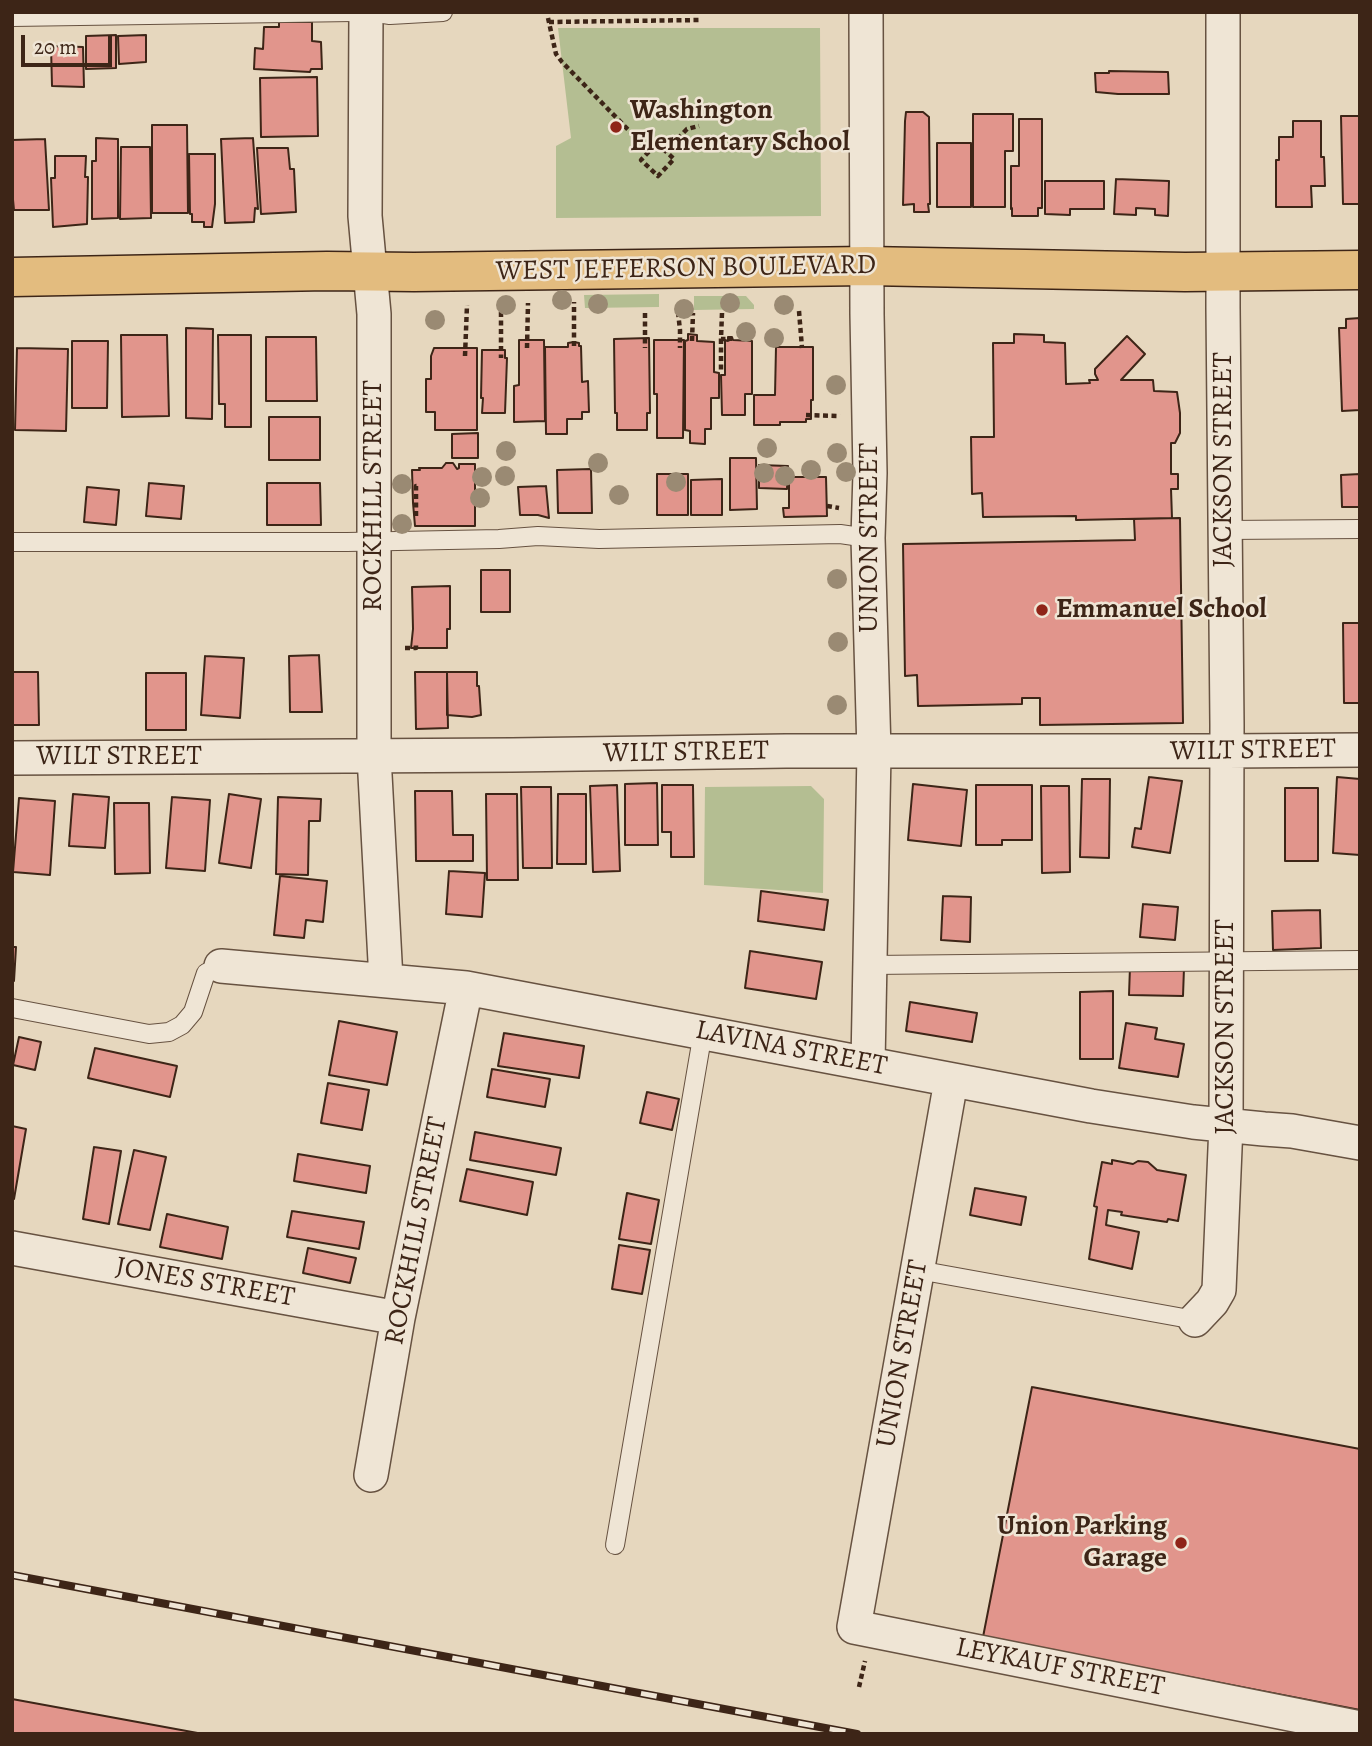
<!DOCTYPE html>
<html>
<head>
<meta charset="utf-8">
<style>
  body { margin:0 }
  #map { position:relative; width:1372px; height:1746px; overflow:hidden; background:#e6d7be; font-family:Alegreya,serif }
  canvas { display:block }
  .frame { position:absolute; inset:0; border:14px solid #3d2517; pointer-events:none }
  .scale { position:absolute; left:21px; top:35px; width:91px; height:32px; box-sizing:border-box; border:4px solid #3d2517; border-top:0; padding-left:9px; font-size:21px; line-height:24px; white-space:nowrap; color:#3d2517; -webkit-text-stroke:5px #efe5d5; paint-order:stroke }
</style>
</head>
<body>
<div id="map">
<canvas width="1372" height="1746"></canvas>
<div class="frame"></div>
<div class="scale">20 m</div>
</div>
<script>
const c = document.querySelector('canvas').getContext('2d');
c.lineJoin = 'round';
function paint(path, color) { c.fillStyle = color; c.fill(path, 'evenodd'); }
const toPath = rows => new Path2D(rows.map(r => 'M' + r).join(''));
function trace(path, color, width, dash) { c.strokeStyle = color; c.lineWidth = width; c.lineCap = dash ? 'butt' : 'round'; c.setLineDash(dash || []); c.stroke(path); }
function drawText(font, color, halo, rows, align = 'center') {
  c.font = font + ' Alegreya,serif'; c.lineWidth = 5; c.setLineDash([]); c.textBaseline = 'middle'; c.strokeStyle = halo; c.fillStyle = color; for (const [text, x, y, turn = 0] of rows) {
    c.save(); c.translate(x, y); c.rotate((+turn || 0) * Math.PI / 180); c.textAlign = isNaN(turn) ? turn : align; if (halo) c.strokeText(text, 0, 0); c.fillText(text, 0, 0); c.restore();
  }
}
paint(toPath([
  [558,28,820,28,821,216,556,218,556,146,571,138],
  [659,294,659,307,585,308,584,295],
  [694,296,746,296,754,305,754,309,694,310],
  [811,786,824,799,823,893,704,885,705,787]
]), '#b4be92');
const building = toPath([
  [279,22,312,22,312,41,321,42,322,69,311,69,310,72,254,69,255,48,263,49,264,27,279,27,279,22],
  [116,35,116,68,86,69,86,36,116,35],
  [146,35,146,62,119,64,118,36,146,35],
  [51,46,83,47,84,87,52,86,51,46],
  [1109,71,1168,72,1169,94,1118,94,1096,92,1095,73,1109,73,1109,71],
  [317,77,318,136,261,137,260,78,317,77],
  [906,112,923,112,929,117,930,204,928,204,929,212,914,212,914,204,903,205,905,121,906,112],
  [973,114,1013,114,1013,151,1005,151,1005,207,973,207,973,114],
  [1341,116,1360,116,1360,204,1343,204,1341,116],
  [1019,119,1042,119,1042,208,1038,208,1038,216,1012,216,1012,208,1011,209,1011,166,1019,166,1019,119],
  [1293,121,1321,121,1321,157,1324,157,1325,186,1311,186,1312,207,1276,207,1276,160,1279,160,1279,137,1293,137,1293,121],
  [152,125,187,125,188,213,152,213,152,125],
  [96,138,118,139,118,218,92,219,92,161,96,161,96,138],
  [253,138,258,209,255,208,254,222,225,223,221,139,253,138],
  [45,139,49,210,14,210,12,189,12,140,45,139],
  [937,143,971,143,971,207,937,207,937,143],
  [121,147,150,147,151,218,120,219,121,147],
  [257,148,288,148,290,169,294,169,296,212,261,214,257,148],
  [189,154,215,154,215,204,212,227,204,227,204,222,192,222,192,214,190,214,189,154],
  [55,156,86,156,85,177,88,177,87,224,53,227,51,178,55,178,55,156],
  [1116,179,1169,181,1168,216,1155,215,1155,209,1136,208,1136,215,1114,214,1116,179],
  [1045,181,1104,181,1104,209,1070,209,1070,215,1045,214,1045,181],
  [1360,318,1360,410,1342,411,1339,328,1346,328,1346,319,1360,318],
  [186,328,213,329,212,419,186,418,186,328],
  [688,334,697,335,697,341,714,342,714,372,719,373,719,398,711,398,711,429,705,429,705,444,690,443,690,431,685,430,685,341,688,340,688,334],
  [1014,334,1044,335,1044,342,1065,343,1066,384,1090,383,1089,380,1098,380,1095,374,1095,369,1127,336,1145,354,1121,380,1153,380,1154,391,1177,392,1180,413,1180,433,1175,443,1171,443,1171,474,1178,474,1178,489,1171,489,1172,518,1076,520,1076,516,983,517,982,493,972,494,971,437,994,437,993,343,1014,343,1014,334],
  [121,335,167,335,169,416,122,417,121,335],
  [218,335,251,335,251,427,225,427,225,404,219,404,218,335],
  [266,337,316,337,317,401,266,401,266,337],
  [728,337,732,337,733,340,752,341,752,394,745,394,745,415,722,415,721,375,725,375,725,340,728,341,728,337],
  [649,338,650,413,647,413,647,430,617,430,617,413,615,413,614,339,649,338],
  [519,340,544,340,545,421,514,422,514,386,519,385,519,340],
  [654,340,684,340,683,438,657,438,657,394,654,394,654,340],
  [72,341,108,341,107,408,72,408,72,341],
  [574,342,579,343,579,346,581,346,582,382,588,381,589,412,582,412,582,419,567,419,567,434,546,434,545,347,568,347,568,343,574,342],
  [776,347,813,347,813,400,811,400,811,419,806,419,806,422,780,422,780,425,754,425,754,395,775,395,776,347],
  [17,348,68,349,66,431,15,430,17,348],
  [434,348,477,348,477,430,435,430,435,412,426,412,426,379,431,379,431,356,434,348],
  [482,350,505,350,505,358,507,358,505,413,482,413,483,398,481,398,482,350],
  [269,417,320,417,320,460,269,460,269,417],
  [478,433,478,458,452,458,452,434,478,433],
  [730,458,756,458,757,509,730,510,730,458],
  [446,463,453,463,457,469,459,468,459,464,475,464,475,526,415,526,413,503,412,470,420,470,419,468,442,468,446,463],
  [759,465,788,466,787,489,759,488,759,465],
  [591,469,592,513,558,513,557,470,591,469],
  [657,474,688,474,688,515,657,515,657,474],
  [1360,474,1360,507,1342,507,1341,475,1360,474],
  [789,477,826,477,827,516,784,517,783,508,789,508,789,477],
  [722,479,722,515,691,515,691,480,722,479],
  [149,483,184,486,181,519,146,516,149,483],
  [267,483,320,483,321,525,267,525,267,483],
  [546,486,549,518,538,515,520,515,518,487,546,486],
  [87,487,119,490,116,525,84,522,87,487],
  [1180,518,1183,723,1040,725,1040,698,1022,698,1022,704,918,706,917,675,905,676,903,544,1135,540,1134,519,1180,518],
  [481,570,510,570,510,612,481,612,481,570],
  [450,586,450,629,447,629,447,648,411,648,413,629,412,587,450,586],
  [1343,623,1360,623,1360,703,1344,703,1343,623],
  [319,655,322,712,290,712,289,656,319,655],
  [205,656,244,658,240,718,201,715,205,656],
  [12,672,38,672,39,725,12,725,12,672],
  [415,672,447,672,448,728,416,729,415,672],
  [447,672,477,672,477,686,479,686,481,715,472,717,447,715,447,672],
  [146,673,186,673,186,730,146,730,146,673],
  [1149,777,1182,781,1170,853,1132,847,1135,828,1141,829,1149,777],
  [1337,777,1360,779,1360,855,1333,853,1337,777],
  [1082,779,1110,779,1109,858,1080,857,1082,779],
  [657,783,658,845,625,845,625,784,657,783],
  [913,784,967,790,961,846,908,840,913,784],
  [617,785,620,871,593,872,590,786,617,785],
  [662,785,693,785,694,857,671,857,671,832,662,832,662,785],
  [976,785,1032,785,1032,840,1002,840,1002,845,976,845,976,785],
  [1041,786,1069,786,1070,872,1042,873,1041,786],
  [521,787,551,787,552,868,523,868,521,787],
  [1285,788,1318,788,1318,861,1285,861,1285,788],
  [415,791,452,791,453,835,473,835,473,861,416,861,415,791],
  [73,794,109,797,105,848,69,846,73,794],
  [229,794,261,799,251,868,219,863,229,794],
  [486,794,517,794,518,880,487,880,486,794],
  [558,794,586,794,586,864,557,864,558,794],
  [172,797,210,800,205,871,166,868,172,797],
  [278,797,321,799,320,821,309,821,308,875,276,874,278,797],
  [19,798,55,801,50,875,13,872,19,798],
  [114,803,149,803,150,873,115,874,114,803],
  [449,871,485,873,482,917,446,914,449,871],
  [280,876,327,881,323,922,306,920,304,938,274,935,280,876],
  [761,891,828,900,824,930,758,921,761,891],
  [943,896,971,897,970,942,941,940,943,896],
  [1143,904,1178,907,1175,940,1140,937,1143,904],
  [1320,910,1321,948,1273,950,1272,911,1320,910],
  [12,947,16,947,14,981,12,981,12,947],
  [750,951,822,962,816,999,745,988,750,951],
  [1130,967,1184,968,1183,996,1129,995,1130,967],
  [1113,991,1113,1059,1080,1059,1080,992,1113,991],
  [910,1002,977,1013,972,1042,906,1031,910,1002],
  [339,1021,397,1032,387,1085,329,1075,339,1021],
  [1126,1023,1157,1028,1155,1039,1184,1044,1178,1077,1119,1068,1126,1023],
  [504,1033,584,1046,579,1078,498,1066,504,1033],
  [19,1037,41,1042,35,1070,13,1065,19,1037],
  [95,1048,177,1066,170,1097,88,1078,95,1048],
  [492,1069,550,1079,545,1107,487,1097,492,1069],
  [328,1083,369,1090,362,1130,321,1123,328,1083],
  [647,1092,679,1099,672,1130,640,1123,647,1092],
  [12,1126,26,1129,14,1199,12,1199,12,1126],
  [475,1132,561,1148,556,1175,470,1160,475,1132],
  [94,1147,121,1151,109,1224,83,1219,94,1147],
  [134,1150,166,1157,150,1230,118,1224,134,1150],
  [298,1154,370,1166,366,1193,294,1181,298,1154],
  [1112,1160,1133,1164,1138,1161,1148,1162,1157,1170,1186,1175,1178,1221,1168,1219,1167,1222,1121,1215,1122,1212,1108,1210,1106,1225,1139,1232,1132,1269,1089,1259,1097,1207,1094,1206,1102,1162,1112,1164,1112,1160],
  [467,1169,533,1182,527,1215,460,1201,467,1169],
  [975,1188,1026,1197,1021,1225,970,1215,975,1188],
  [627,1193,659,1200,651,1244,619,1239,627,1193],
  [292,1211,364,1222,359,1249,287,1237,292,1211],
  [167,1214,228,1227,222,1259,160,1247,167,1214],
  [619,1245,650,1250,642,1294,612,1289,619,1245],
  [308,1248,356,1258,350,1283,303,1273,308,1248],
  [1032,1387,1360,1449,1360,1710,983,1637,1032,1387],
  [12,1699,203,1734,12,1734,12,1699]
]);
paint(building, '#e1958c');
trace(building, '#3d2517', 2);
const service = toPath([
  [371,12,390,15,443,12],
  [12,17,353,12],
  [1225,530,1360,529],
  [12,542,347,542,499,539,538,536,599,539,840,534,868,538],
  [871,965,1360,960],
  [12,1008,149,1034,169,1032,182,1025,193,1012,206,973,221,966],
  [918,1270,1195,1320],
  [615,1545,703,1032]
]);
const minor = toPath([
  [366,12,365,216,374,314,374,756,386,980],
  [866,12,867,314,870,473,868,538,874,752,868,1063],
  [12,758,512,755,786,751,1227,751,1360,750],
  [221,966,466,988,1091,1106,1193,1122,1264,1129,1292,1131,1360,1143],
  [951,1081,854,1627,1360,1728],
  [12,1248,398,1318],
  [1195,1320,1212,1302,1219,1290,1226,1125,1227,725,1223,308,1223,12],
  [371,1475,398,1318,466,988]
]);
const primary = toPath([
  [12,277,327,271,414,272,867,266,1185,272,1360,270]
]);
trace(service, '#675241', 20);
trace(minor, '#675241', 36);
trace(primary, '#3d2517', 41);
trace(toPath([
  [548,18,556,54,562,62,649,151],
  [549,22,700,20],
  [657,143,674,159,658,176,641,160,657,143],
  [666,151,687,129,699,126],
  [799,311,802,348],
  [501,312,501,358],
  [678,312,680,330,680,348],
  [645,313,645,348],
  [722,313,721,339,730,339,730,341],
  [721,339,721,371],
  [692,341,693,313],
  [574,346,574,302],
  [527,348,528,303],
  [465,356,467,305],
  [806,415,840,416],
  [827,506,839,508],
  [416,516,416,486,420,486],
  [405,648,416,648,416,645],
  [859,1687,865,1661]
]), '#3d2517', 4.5, [5, 3.5]);
trace(service, '#efe5d5', 18);
trace(minor, '#efe5d5', 33);
trace(primary, '#e3bc7f', 38);
const rail = toPath([
  [12,1575,857,1734]
]);
trace(rail, '#3d2517', 8);
trace(rail, '#efe5d5', 5, [16]);
c.fillStyle = '#9a8a73';
for (const [x, y] of [
  [562,300],
  [730,303],
  [598,304],
  [506,305],
  [784,305],
  [684,309],
  [435,320],
  [746,332],
  [774,338],
  [836,385],
  [767,448],
  [506,451],
  [837,453],
  [598,463],
  [811,470],
  [846,472],
  [764,473],
  [505,476],
  [785,476],
  [482,477],
  [676,482],
  [402,484],
  [619,495],
  [480,498],
  [402,524],
  [837,579],
  [838,642],
  [837,705]
]) { c.beginPath(); c.arc(x, y, 10, 0, 2 * Math.PI); c.fill(); }
for (const [x, y, r, color] of [
  [616,127,7,"#8f2418"],
  [1042,610,7,"#8f2418"],
  [1181,1543,7,"#8f2418"]
]) { const dot = new Path2D(); dot.arc(x, y, r, 0, 2 * Math.PI); c.fillStyle = color; c.fill(dot); trace(dot, '#efe5d5', 2.5); }
drawText('bold 28px', '#3d2517', '#efe5d5', [
  ["Washington",630,111],
  ["Elementary School",630,143],
  ["Emmanuel School",1056,610],
  ["Union Parking",1167,1527,"right"],
  ["Garage",1167,1559,"right"]
], 'left');
drawText('28px', '#3d2517', '#efe5d5', [
  ["WEST JEFFERSON BOULEVARD",686,269,-1],
  ["JACKSON STREET",1224,460,-90],
  ["ROCKHILL STREET",374,496,-90],
  ["UNION STREET",870,538,-90],
  ["WILT STREET",1253,751,-1],
  ["WILT STREET",686,753,-1],
  ["WILT STREET",119,757],
  ["JACKSON STREET",1226,1027,-90],
  ["LAVINA STREET",791,1049,11],
  ["ROCKHILL STREET",417,1231,-79],
  ["JONES STREET",205,1283,10],
  ["UNION STREET",903,1354,-80],
  ["LEYKAUF STREET",1060,1668,11]
]);
</script>
</body>
</html>
